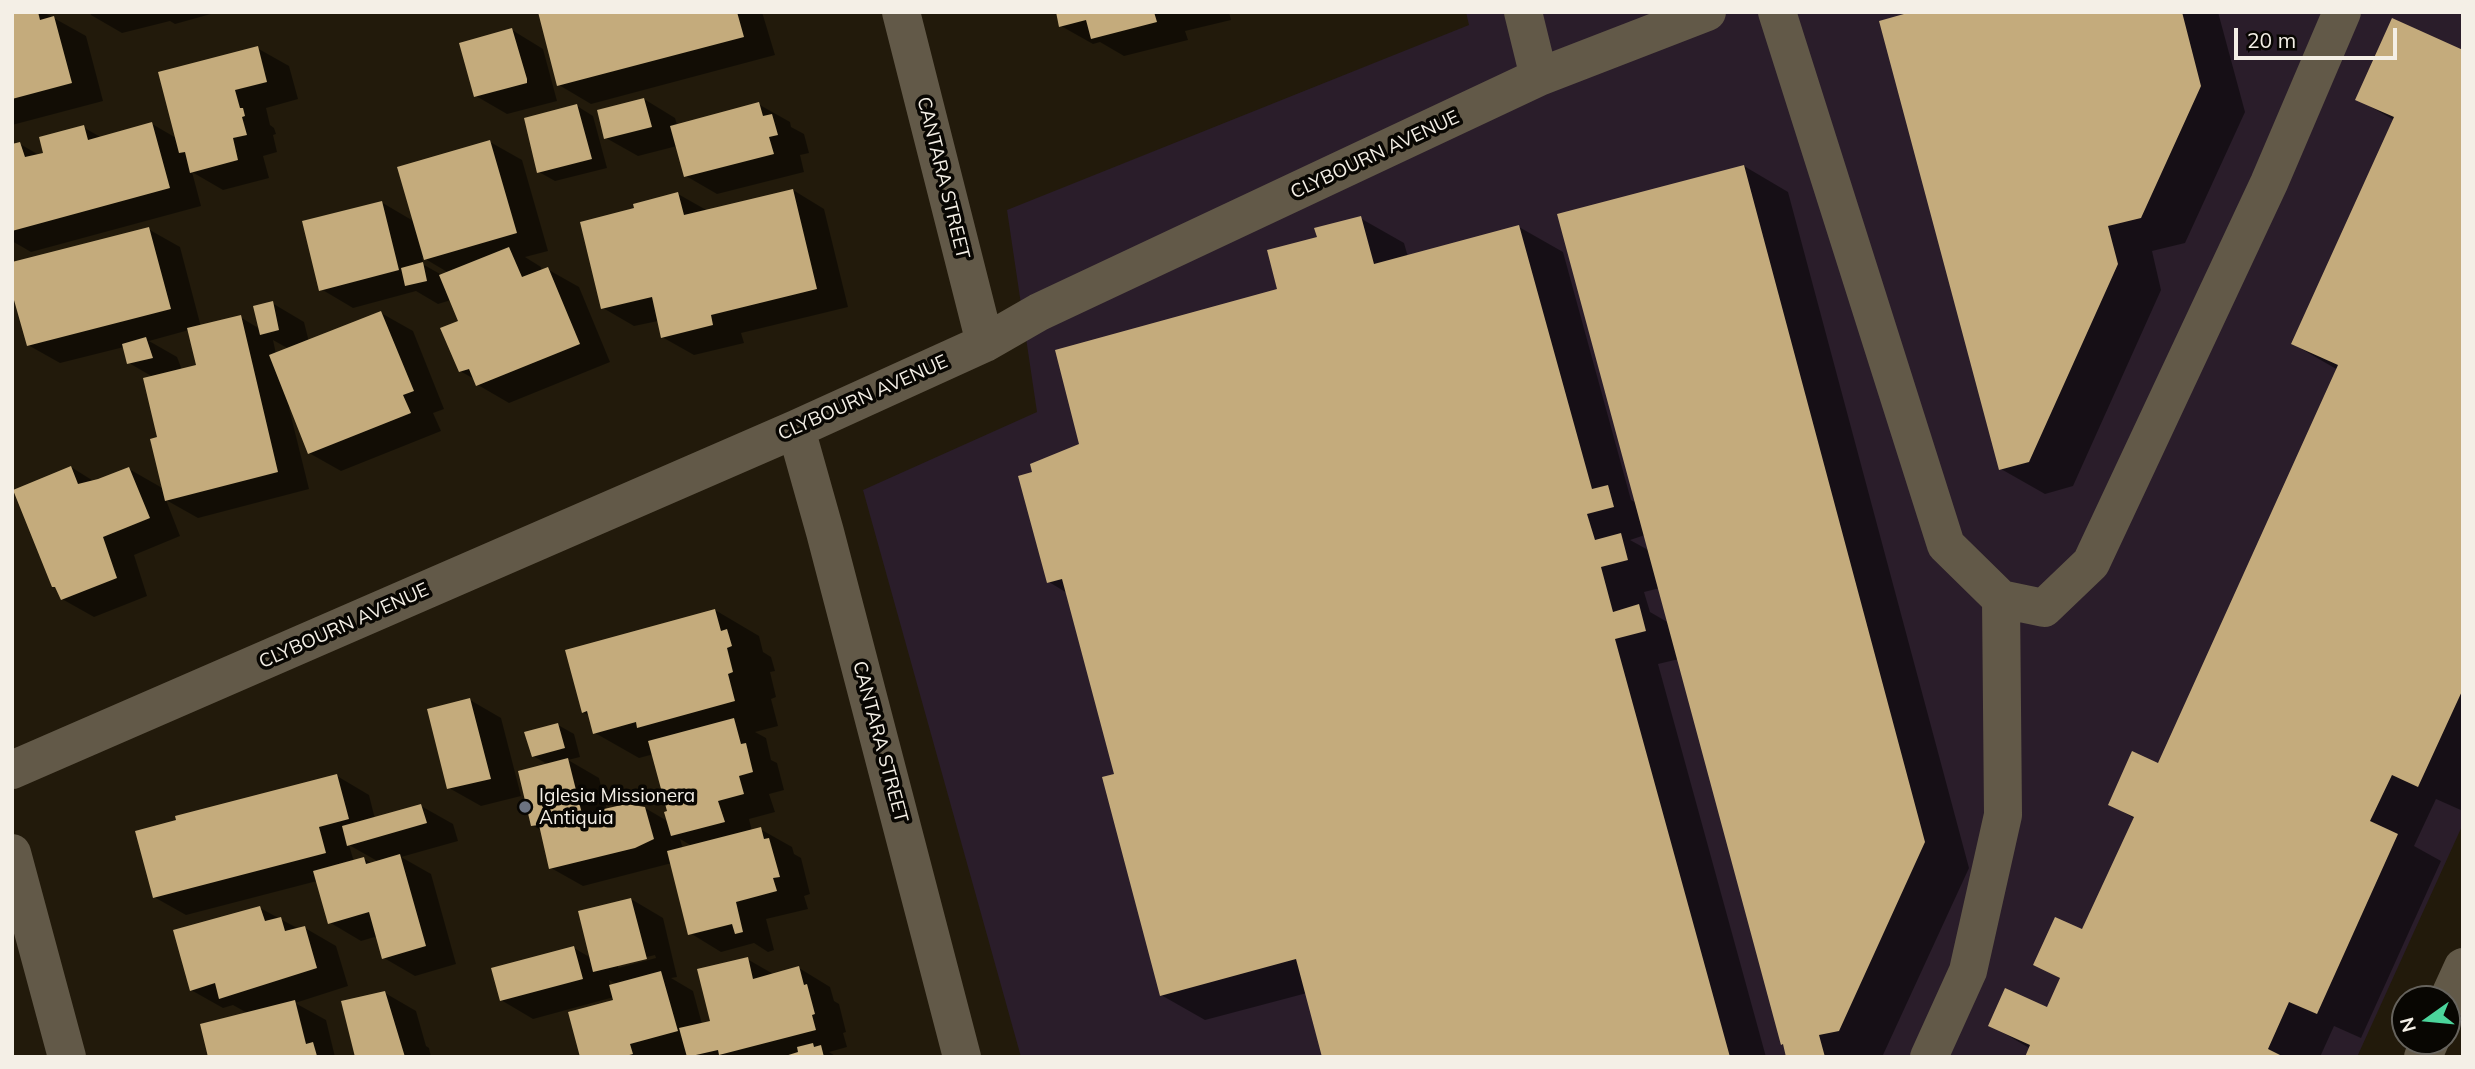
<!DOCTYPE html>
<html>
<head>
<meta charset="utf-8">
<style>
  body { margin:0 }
  #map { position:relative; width:2475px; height:1069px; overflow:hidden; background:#221a0b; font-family:Mulish,sans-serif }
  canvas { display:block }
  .frame { position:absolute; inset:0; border:14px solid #f4efe6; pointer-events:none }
  .north { position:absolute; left:2391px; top:985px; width:70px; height:70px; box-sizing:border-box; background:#080602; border:2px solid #66635d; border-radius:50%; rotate:255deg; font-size:19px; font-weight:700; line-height:28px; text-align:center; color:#f4efe6 }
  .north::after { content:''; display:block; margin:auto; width:24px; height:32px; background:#4bd49b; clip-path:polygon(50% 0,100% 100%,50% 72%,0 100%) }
  .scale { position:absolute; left:2234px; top:28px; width:163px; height:32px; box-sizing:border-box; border:4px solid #f4efe6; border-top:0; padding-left:9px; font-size:21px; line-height:24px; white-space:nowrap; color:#f4efe6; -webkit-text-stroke:5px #080602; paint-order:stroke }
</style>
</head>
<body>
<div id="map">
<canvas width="2475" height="1069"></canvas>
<div class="frame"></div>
<div class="north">N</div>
<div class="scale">20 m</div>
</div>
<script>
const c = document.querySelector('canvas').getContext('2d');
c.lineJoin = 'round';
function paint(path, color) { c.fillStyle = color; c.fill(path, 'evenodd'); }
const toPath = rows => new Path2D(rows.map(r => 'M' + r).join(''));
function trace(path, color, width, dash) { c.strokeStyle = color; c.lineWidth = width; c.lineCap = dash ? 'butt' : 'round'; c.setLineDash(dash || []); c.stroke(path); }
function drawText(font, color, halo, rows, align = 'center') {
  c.font = font + ' Mulish,sans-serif'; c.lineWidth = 7; c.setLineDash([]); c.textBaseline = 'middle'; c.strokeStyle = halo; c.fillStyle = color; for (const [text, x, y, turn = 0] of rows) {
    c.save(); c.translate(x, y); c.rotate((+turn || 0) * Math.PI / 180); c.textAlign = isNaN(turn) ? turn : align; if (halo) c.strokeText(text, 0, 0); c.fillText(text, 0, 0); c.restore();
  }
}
paint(toPath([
  [1466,12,2463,12,2463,824,2357,1057,1021,1057,863,490,1037,412,1007,210,1469,25]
]), '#2a1d2a');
paint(toPath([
  [24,12,43,12,86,36,103,101,12,125,12,15],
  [90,12,218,12,175,24,170,21,122,33,91,15],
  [539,12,762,12,775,55,591,104,559,85],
  [1057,12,1229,12,1231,20,1185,31,1188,40,1124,56,1100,42,1093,44,1061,26],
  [1918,12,2218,12,2245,112,2185,243,2152,251,2161,290,2073,486,2045,494,2001,469],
  [512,30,543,49,557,101,507,114,476,96],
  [257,48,289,66,298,99,266,108,270,125,274,128,276,134,273,135,277,152,263,156,269,178,223,190,192,172,201,206,31,252,12,241,12,146,20,144,39,155,45,154,83,127,102,138,152,124,178,139],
  [2463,52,2463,811,2436,799,2414,846,2441,861,2361,1038,2334,1026,2320,1057,2027,1057,2031,1049,1990,1025,2047,1009,2061,979,2036,965,2083,931,2135,819,2110,804,2158,765,2338,370,2293,344,2394,120,2357,99],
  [644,99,675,118,677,125,758,104,790,122,791,127,804,134,809,153,800,155,804,172,717,194,686,176,677,146,638,156,606,138],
  [577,106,593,116,607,168,555,181,539,172],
  [490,142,522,160,548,251,525,257,541,267,542,271,547,269,579,287,610,362,509,403,478,385,476,380,460,371,460,322,451,300,438,304,416,291,353,308,321,289,381,202,415,222],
  [422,257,449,273,442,275,424,265],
  [1744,166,1788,192,1969,868,1883,1055,1788,1057,1786,1046,1782,1044,1679,659,1658,664,1766,1057,1324,1057,1307,993,1205,1020,1161,995,1116,775,1067,593,1049,582,1035,473,1081,445,1279,290,1319,238,1360,218,1404,243,1408,257,1519,227,1563,252,1631,500,1637,503],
  [1645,535,1650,551,1630,540],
  [1660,588,1669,623,1650,612,1644,592],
  [793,190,824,209,848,307,741,333,744,343,694,355,662,337,658,321,634,326,603,308,636,210,678,194,708,211],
  [148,229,180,247,201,327,240,317,260,329,272,303,304,322,309,342,381,313,413,331,444,409,433,413,441,431,341,471,309,453,291,407,289,408,309,489,198,518,166,500,180,536,134,555,147,596,94,617,62,599,58,589,53,586,71,467,95,482,129,469,164,489,153,377,129,363,124,347,60,363,28,345],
  [189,330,198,366,182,370,177,357,149,341],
  [273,340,289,349,276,354],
  [715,610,759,636,763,652,771,657,775,671,770,672,776,697,771,699,778,726,755,732,766,738,771,760,777,763,784,790,769,794,775,812,749,819,752,831,760,829,792,847,794,854,801,858,810,894,804,896,808,909,766,919,774,950,768,952,754,943,721,952,690,933,672,863,583,886,551,868,542,831,532,825,549,765,533,756,558,725,574,734,580,757,568,760,599,778,607,810,645,808,669,822,669,812,654,754,639,758,595,733,590,716,583,712],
  [680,839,692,846,683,849],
  [470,700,501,718,521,796,481,806,449,788],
  [337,776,369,795,375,819,421,806,453,824,458,841,401,857,431,874,456,964,415,976,384,958,378,936,361,941,329,922,317,881,186,915,154,897],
  [349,845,379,862,373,864,364,859,354,862],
  [631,899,663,918,677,977,671,978,693,991,702,1024,712,1022,747,959,775,975,799,968,830,987,834,1001,839,1004,846,1032,843,1033,847,1047,829,1052,837,1057,690,1057,688,1054,678,1057,582,1057,615,1001,614,997,533,1019,501,1000,574,948,591,958],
  [655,955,656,958,618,968,618,964],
  [609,980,618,985,611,987],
  [260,908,299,929,305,928,336,946,348,986,295,1003,326,1020,335,1057,210,1057,249,1014,233,1005,223,1008,191,990],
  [385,993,416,1011,426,1046,429,1048,431,1057,356,1057]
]), '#0007');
paint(toPath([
  [17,12,38,12,40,20,54,16,72,83,12,99,12,13],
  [538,12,737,12,744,37,557,86],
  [1056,12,1154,12,1157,22,1091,39,1086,20,1059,27],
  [1911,12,2182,12,2201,86,2141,218,2108,226,2118,264,2029,462,1999,470,1879,21],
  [2392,18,2463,50,2463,689,2418,787,2392,775,2370,821,2398,834,2317,1014,2289,1002,2268,1049,2284,1057,2025,1057,2030,1045,1988,1026,2005,988,2047,1007,2060,978,2033,965,2055,917,2082,929,2134,817,2108,805,2132,751,2158,763,2338,365,2291,344,2394,117,2355,100],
  [512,28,527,79,527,83,474,97,459,43],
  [258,46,267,82,235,90,240,108,243,108,245,116,242,117,247,135,233,138,238,160,190,173,185,152,179,153,158,72],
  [644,98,652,127,604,139,597,110],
  [759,102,763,116,772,114,778,135,769,137,774,154,684,177,670,126],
  [577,104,592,159,537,173,524,118],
  [152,122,170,188,12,231,12,144,20,142,25,157,43,153,39,137,84,125,88,140],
  [490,140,517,233,424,260,397,167],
  [1744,165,1925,842,1839,1031,1819,1035,1825,1057,1786,1057,1783,1044,1781,1045,1557,214],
  [793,189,817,289,711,315,713,325,661,338,652,297,601,309,580,222,634,208,633,204,678,192,684,215],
  [382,201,399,270,319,291,302,221],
  [1361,216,1374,264,1519,225,1592,489,1608,485,1614,507,1587,514,1595,540,1621,533,1628,560,1601,567,1613,612,1639,604,1646,631,1615,639,1730,1057,1322,1057,1296,959,1160,996,1102,777,1114,774,1062,579,1047,583,1018,476,1032,472,1030,464,1079,444,1055,350,1277,289,1267,250,1317,237,1314,228],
  [149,227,171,309,27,346,12,293,12,262],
  [509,247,522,277,548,267,580,344,476,386,469,369,459,372,440,328,458,321,439,275],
  [423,262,427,281,405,286,401,268],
  [273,301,279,330,260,335,253,306],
  [381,311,414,391,403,395,411,413,308,454,269,355],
  [241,315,278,472,165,501,150,439,157,437,143,378,196,365,187,328],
  [146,337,153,358,127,364,122,344],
  [71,466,78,484,98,479,129,467,150,518,103,537,117,578,61,600,55,587,52,587,13,490],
  [715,609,721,631,727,629,732,646,727,648,733,672,728,674,735,701,637,728,636,722,593,734,587,711,582,713,565,650],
  [470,698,491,779,447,789,427,709],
  [734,718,741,744,746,743,753,772,739,776,744,794,718,801,725,822,671,836,664,812,667,811,648,741],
  [558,723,565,748,532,757,524,732],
  [568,758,582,814,626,804,645,807,654,839,635,848,549,869,539,825,531,826,518,771],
  [337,774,349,819,319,827,326,853,153,898,135,831,176,820,175,816],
  [421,804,427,823,347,846,342,826],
  [761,827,764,839,769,838,780,877,773,878,777,891,736,902,743,932,735,934,732,924,688,935,667,851],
  [400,854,426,946,382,959,369,912,328,924,313,871,364,857,366,864],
  [631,898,647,959,593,972,578,911],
  [260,906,265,921,281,917,285,931,305,926,317,968,219,999,215,983,190,991,173,930],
  [574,946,583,979,500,1001,491,968],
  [748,957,753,979,799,966,804,985,807,984,815,1014,812,1015,816,1030,719,1055,718,1050,687,1057,679,1028,710,1021,697,969],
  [661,971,678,1031,630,1044,633,1054,622,1057,580,1057,568,1012,613,1000,609,985],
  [385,991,405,1057,355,1057,341,1001],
  [295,1000,306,1044,313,1042,317,1056,208,1057,200,1024],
  [813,1043,814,1047,821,1045,824,1057,782,1057,798,1052,797,1047]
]), '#c4ab7c');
trace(toPath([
  [901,12,985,343],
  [1523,12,1539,77],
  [1777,12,1946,545,2001,599,2044,608,2091,563,2269,183,2342,12],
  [796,429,825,532,962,1057],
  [12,770,796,429,985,343,1039,312,1539,77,1707,12],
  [12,853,67,1057],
  [2447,1002,2463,967],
  [1929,1057,1968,971,2003,815,2001,599],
  [2423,1057,2430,1041]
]), '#625948', 38);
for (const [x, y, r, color] of [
  [525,807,7,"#6b7280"]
]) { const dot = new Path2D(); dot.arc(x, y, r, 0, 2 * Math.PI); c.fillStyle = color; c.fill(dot); trace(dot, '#080602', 2.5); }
drawText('19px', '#f4efe6', '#080602', [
  ["CLYBOURN AVENUE",1375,155,-25],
  ["CANTARA STREET",943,178,76],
  ["CLYBOURN AVENUE",863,398,-24],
  ["CLYBOURN AVENUE",344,626,-24],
  ["CANTARA STREET",880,742,75]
]);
drawText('19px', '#f4efe6', '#080602', [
  ["Iglesia Missionera",539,796],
  ["Antiquia",539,818]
], 'left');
</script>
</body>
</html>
